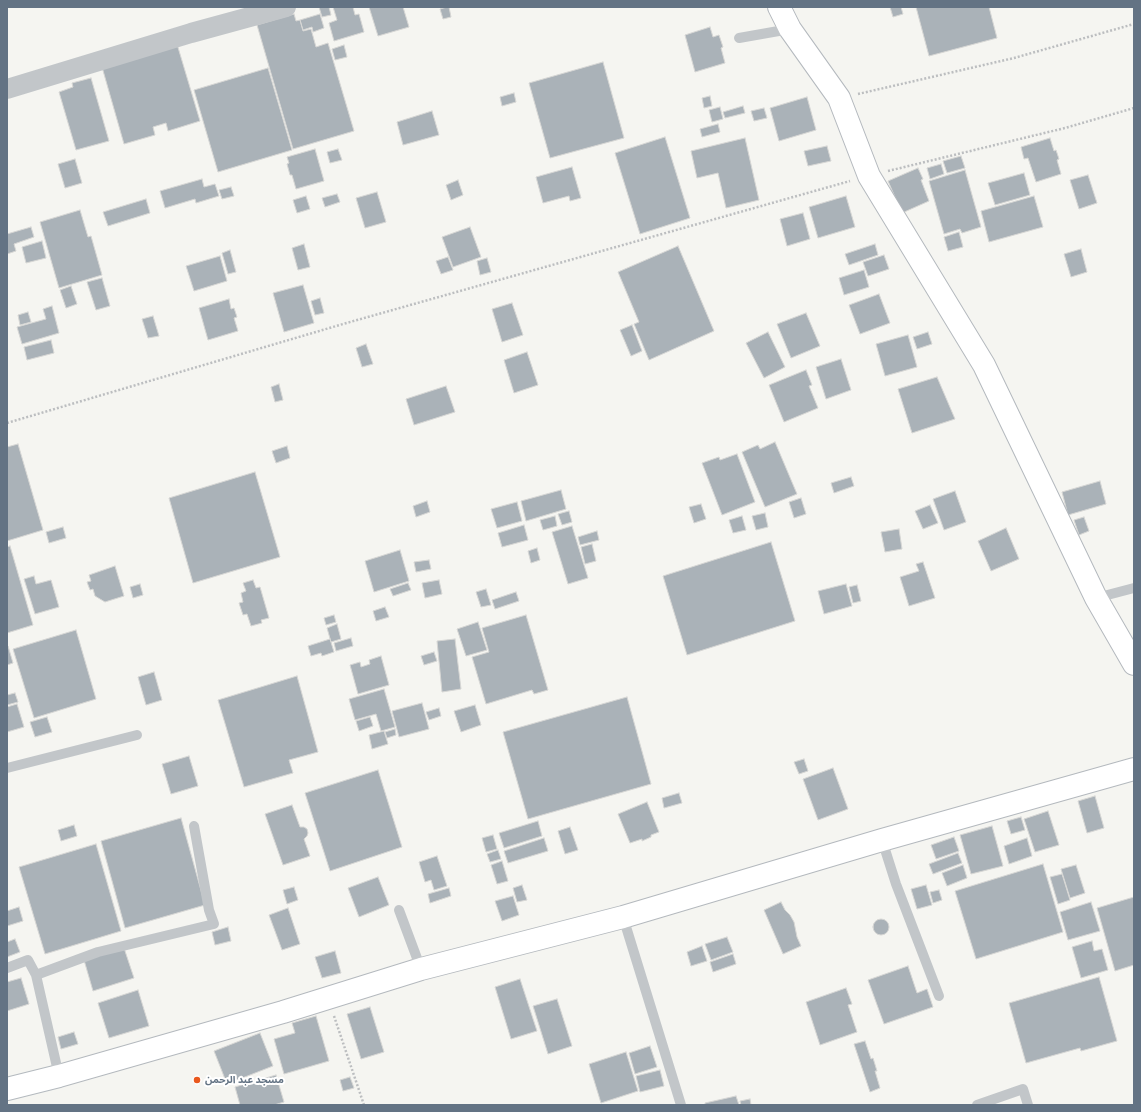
<!DOCTYPE html>
<html>
<head>
<meta charset="utf-8">
<style>
  body { margin:0 }
  #map { position:relative; width:1141px; height:1112px; overflow:hidden; background:#f5f5f1; font-family:"PT Sans",sans-serif }
  canvas { display:block }
  .frame { position:absolute; inset:0; border:8px solid #637384; pointer-events:none }
</style>
</head>
<body>
<div id="map">
<canvas width="1141" height="1112"></canvas>
<div class="frame"></div>
</div>
<script>
const c = document.querySelector('canvas').getContext('2d');
c.lineJoin = 'round';
function paint(path, color) { c.fillStyle = color; c.fill(path, 'evenodd'); }
const toPath = rows => new Path2D(rows.map(r => 'M' + r).join(''));
function trace(path, color, width, dash) { c.strokeStyle = color; c.lineWidth = width; c.lineCap = dash ? 'butt' : 'round'; c.setLineDash(dash || []); c.stroke(path); }
function drawText(font, color, halo, rows, align = 'center') {
  c.font = font + ' "PT Sans","Noto Sans Arabic",sans-serif'; c.lineWidth = 4; c.setLineDash([]); c.textBaseline = 'middle'; c.strokeStyle = halo; c.fillStyle = color; for (const [text, x, y, turn = 0] of rows) {
    c.save(); c.translate(x, y); c.rotate((+turn || 0) * Math.PI / 180); c.textAlign = isNaN(turn) ? turn : align; if (halo) c.strokeText(text, 0, 0); c.fillText(text, 0, 0); c.restore();
  }
}
const building = toPath([
  [319,7,329,7,331,15,322,17,319,7],
  [333,7,353,7,355,15,359,14,364,32,334,41,329,23,337,20,333,7],
  [369,7,403,7,409,27,378,36,369,7],
  [447,7,449,7,451,17,443,19,440,9,447,7],
  [890,7,901,7,903,14,893,17,890,7],
  [916,7,989,7,997,38,929,56,916,7],
  [294,14,296,21,300,20,303,31,311,29,316,47,328,43,354,131,293,149,257,25,294,14],
  [320,14,324,28,313,32,312,27,303,30,300,20,320,14],
  [710,27,713,37,719,35,723,47,721,48,725,63,695,72,685,35,710,27],
  [177,44,200,121,168,131,166,123,153,127,155,135,124,144,102,67,177,44],
  [344,45,347,57,335,60,332,49,344,45],
  [603,62,624,138,550,158,529,83,603,62],
  [268,68,292,150,218,172,194,90,268,68],
  [91,78,109,141,76,150,59,92,73,87,72,83,91,78],
  [514,93,516,102,502,106,500,97,514,93],
  [710,96,712,106,704,108,702,98,710,96],
  [807,97,816,130,779,141,770,108,807,97],
  [743,106,745,113,725,118,723,112,743,106],
  [720,107,723,119,712,122,709,110,720,107],
  [764,108,767,118,754,121,751,111,764,108],
  [432,111,439,135,403,145,397,122,432,111],
  [718,124,720,132,702,137,700,129,718,124],
  [665,137,690,218,640,234,615,153,665,137],
  [745,138,759,200,726,208,718,173,697,178,691,151,745,138],
  [1050,138,1054,151,1056,150,1059,159,1057,160,1061,174,1036,182,1028,158,1024,159,1021,147,1050,138],
  [827,146,831,161,808,166,804,151,827,146],
  [315,149,324,181,296,189,292,175,290,175,287,164,289,163,287,157,315,149],
  [338,149,342,160,330,163,327,152,338,149],
  [961,156,965,168,947,173,943,161,961,156],
  [75,159,82,183,65,188,58,164,75,159],
  [941,164,944,174,930,179,927,168,941,164],
  [572,167,581,198,570,201,569,196,543,203,536,177,572,167],
  [918,168,923,179,921,180,929,201,902,213,888,181,918,168],
  [965,170,981,227,962,233,960,229,944,234,929,181,965,170],
  [1024,173,1030,195,995,205,988,183,1024,173],
  [1088,175,1097,203,1079,209,1070,180,1088,175],
  [202,179,204,187,215,184,219,196,196,203,195,199,165,208,160,191,202,179],
  [458,180,463,195,451,200,446,185,458,180],
  [231,187,234,196,222,199,219,190,231,187],
  [377,192,386,222,365,228,356,198,377,192],
  [337,194,340,202,325,207,322,198,337,194],
  [306,196,310,209,297,213,293,200,306,196],
  [846,196,855,227,818,238,809,207,846,196],
  [1034,196,1043,227,989,242,981,211,1034,196],
  [146,199,150,213,108,226,103,212,146,199],
  [80,210,88,237,91,236,102,275,59,288,40,222,80,210],
  [803,213,810,239,787,246,780,219,803,213],
  [31,227,34,237,14,244,16,251,7,254,7,234,31,227],
  [470,227,481,257,453,267,442,237,470,227],
  [959,232,963,247,948,251,944,237,959,232],
  [42,241,46,258,26,263,22,247,42,241],
  [304,244,310,267,298,270,292,248,304,244],
  [875,244,878,255,849,265,845,254,875,244],
  [678,246,714,331,649,360,634,324,639,322,618,272,678,246],
  [1081,249,1087,272,1071,277,1064,254,1081,249],
  [230,250,236,272,228,274,222,253,230,250],
  [884,255,889,269,868,276,863,262,884,255],
  [220,256,227,281,194,291,186,266,220,256],
  [448,257,453,270,441,274,436,261,448,257],
  [487,258,491,272,480,275,477,261,487,258],
  [864,270,869,287,844,295,839,278,864,270],
  [102,278,110,306,96,310,87,282,102,278],
  [303,285,314,323,284,332,273,293,303,285],
  [71,286,77,304,66,308,60,290,71,286],
  [879,294,890,323,860,334,849,305,879,294],
  [320,298,324,313,315,315,311,301,320,298],
  [229,299,231,309,234,308,237,317,234,318,238,331,208,340,199,308,229,299],
  [512,303,523,335,502,342,492,309,512,303],
  [52,306,59,333,22,344,17,327,46,319,43,309,52,306],
  [28,312,31,322,20,325,18,315,28,312],
  [806,313,820,346,791,358,777,324,806,313],
  [153,316,159,336,148,338,142,319,153,316],
  [632,325,642,351,631,356,620,330,632,325],
  [768,332,785,367,764,378,746,343,768,332],
  [928,332,932,344,917,349,913,337,928,332],
  [908,335,917,367,885,376,876,344,908,335],
  [51,340,54,353,27,360,24,347,51,340],
  [366,344,373,364,362,367,356,348,366,344],
  [527,352,538,385,514,393,504,360,527,352],
  [841,359,851,390,826,399,816,367,841,359],
  [806,370,812,385,809,386,818,408,784,422,769,385,806,370],
  [937,377,955,419,912,433,898,389,937,377],
  [279,384,283,400,275,402,271,387,279,384],
  [446,386,455,412,414,425,406,399,446,386],
  [775,442,797,494,765,507,742,452,758,445,760,449,775,442],
  [18,444,43,530,7,541,7,447,18,444],
  [287,446,290,458,276,463,272,451,287,446],
  [737,454,755,502,722,515,702,463,719,457,720,460,737,454],
  [255,472,280,557,193,583,169,498,255,472],
  [851,477,854,486,834,493,831,483,851,477],
  [1100,481,1106,504,1068,515,1062,492,1100,481],
  [561,490,566,509,526,521,521,501,561,490],
  [955,491,966,522,944,530,933,499,955,491],
  [801,498,806,514,794,518,789,502,801,498],
  [427,501,430,512,416,517,413,506,427,501],
  [517,502,522,521,497,528,491,509,517,502],
  [701,504,706,519,694,523,689,507,701,504],
  [930,505,938,523,923,529,915,511,930,505],
  [569,511,572,522,562,525,558,514,569,511],
  [765,513,768,527,756,530,752,516,765,513],
  [555,516,557,526,543,530,540,520,555,516],
  [742,516,746,530,733,533,729,520,742,516],
  [1084,517,1089,531,1079,535,1074,520,1084,517],
  [524,525,528,540,502,547,498,533,524,525],
  [572,526,588,578,568,584,552,532,572,526],
  [63,527,66,538,49,543,46,532,63,527],
  [1006,528,1019,559,991,571,978,541,1006,528],
  [899,529,902,549,885,552,881,532,899,529],
  [597,531,599,540,580,545,578,537,597,531],
  [771,542,795,621,687,655,663,576,771,542],
  [592,544,596,561,585,564,581,547,592,544],
  [10,546,33,625,7,633,7,547,10,546],
  [537,548,540,560,531,563,528,551,537,548],
  [400,550,409,581,374,592,365,561,400,550],
  [429,560,431,569,416,572,414,562,429,560],
  [923,562,935,598,909,606,900,577,919,571,916,564,923,562],
  [115,566,124,596,105,602,95,596,93,589,90,590,87,582,91,581,89,575,115,566],
  [34,576,36,584,51,580,59,607,35,614,24,579,34,576],
  [253,580,256,588,260,587,269,618,261,620,262,623,251,626,247,614,243,615,239,603,243,602,241,593,246,591,243,583,253,580],
  [439,580,442,594,425,598,422,583,439,580],
  [408,583,411,590,393,596,390,589,408,583],
  [140,584,143,595,133,598,130,587,140,584],
  [846,584,852,606,824,614,818,591,846,584],
  [857,585,861,601,853,603,849,587,857,585],
  [486,589,491,605,481,607,476,592,486,589],
  [516,592,519,601,495,609,492,600,516,592],
  [385,607,389,617,376,621,373,611,385,607],
  [334,615,336,622,326,625,324,618,334,615],
  [526,615,548,690,534,694,532,690,486,704,472,657,489,652,482,628,526,615],
  [478,622,487,650,466,656,457,629,478,622],
  [337,624,341,639,331,642,327,628,337,624],
  [76,630,96,699,34,718,13,649,76,630],
  [351,638,353,646,336,651,334,643,351,638],
  [330,639,334,652,322,656,321,653,311,656,308,646,330,639],
  [455,639,461,689,442,692,437,641,455,639],
  [7,646,8,646,13,663,7,665,7,646],
  [434,652,437,661,424,665,421,656,434,652],
  [381,656,389,685,358,694,350,665,360,662,361,667,370,664,369,660,381,656],
  [154,672,162,700,146,705,138,677,154,672],
  [297,676,318,752,289,760,293,773,244,787,218,700,297,676],
  [384,689,395,727,381,731,376,714,355,720,349,699,384,689],
  [15,693,18,702,7,705,7,695,15,693],
  [627,697,651,784,528,819,503,732,627,697],
  [422,703,429,729,399,737,392,711,422,703],
  [17,704,24,727,7,732,7,707,17,704],
  [475,705,481,725,461,732,454,711,475,705],
  [439,708,441,716,429,720,426,712,439,708],
  [47,717,52,732,35,737,30,722,47,717],
  [370,717,373,726,359,731,356,721,370,717],
  [395,729,396,735,387,738,385,732,395,729],
  [384,731,388,744,372,749,369,735,384,731],
  [189,756,198,786,171,794,162,764,189,756],
  [804,759,808,771,799,774,794,762,804,759],
  [833,768,848,809,818,820,803,779,833,768],
  [378,770,402,847,330,871,305,793,378,770],
  [679,793,682,803,664,808,662,798,679,793],
  [1095,796,1104,828,1087,833,1078,801,1095,796],
  [647,802,659,832,651,835,651,837,642,841,642,839,630,843,618,814,647,802],
  [292,805,300,827,304,827,307,829,308,833,307,836,304,839,310,856,283,865,265,814,292,805],
  [1048,811,1059,845,1035,852,1024,819,1048,811],
  [1021,817,1025,830,1011,834,1007,821,1021,817],
  [181,818,205,905,125,928,101,841,181,818],
  [538,821,542,836,504,848,499,833,538,821],
  [74,825,77,836,61,841,58,830,74,825],
  [992,826,1003,866,971,874,960,835,992,826],
  [570,827,578,850,565,854,558,831,570,827],
  [493,835,497,849,486,852,482,838,493,835],
  [954,837,959,851,936,859,931,845,954,837],
  [544,838,548,851,508,863,504,851,544,838],
  [1027,838,1032,856,1009,864,1004,846,1027,838],
  [96,844,121,931,45,954,19,867,96,844],
  [498,850,501,859,490,862,487,854,498,850],
  [958,853,962,863,933,874,929,864,958,853],
  [437,856,447,886,434,890,431,880,425,882,419,862,437,856],
  [502,861,508,881,497,884,491,865,502,861],
  [1043,864,1063,932,976,959,955,891,1043,864],
  [963,865,967,878,947,886,942,873,963,865],
  [1076,865,1085,893,1070,898,1061,869,1076,865],
  [1062,874,1070,900,1058,904,1050,877,1062,874],
  [378,877,389,905,359,917,348,888,378,877],
  [522,885,527,900,517,902,513,888,522,885],
  [926,885,932,905,917,909,911,889,926,885],
  [294,887,298,900,287,904,283,890,294,887],
  [449,888,451,896,430,903,428,894,449,888],
  [939,890,942,900,933,903,930,892,939,890],
  [513,896,519,915,502,921,495,901,513,896],
  [1134,897,1134,965,1115,971,1097,908,1134,897],
  [781,902,785,910,790,915,794,922,797,937,801,946,783,954,764,910,781,902],
  [1091,902,1100,931,1068,940,1060,912,1091,902],
  [19,907,23,921,7,926,7,911,19,907],
  [288,908,300,944,282,950,269,915,288,908],
  '873 927a8 8 0 1 1 16 0a8 8 0 1 1-16 0Z',
  [228,927,231,941,215,945,212,932,228,927],
  [727,937,733,952,711,960,705,944,727,937],
  [15,939,20,952,7,957,7,942,15,939],
  [1092,941,1094,951,1102,949,1108,970,1081,978,1072,947,1092,941],
  [702,946,707,961,691,966,687,952,702,946],
  [124,948,134,978,93,991,84,960,124,948],
  [335,951,341,973,322,978,315,957,335,951],
  [733,954,736,964,713,972,710,962,733,954],
  [908,966,917,993,927,989,933,1007,884,1024,868,980,908,966],
  [1099,977,1117,1041,1081,1051,1080,1048,1026,1063,1009,1003,1099,977],
  [21,978,29,1004,7,1011,7,982,21,978],
  [520,979,537,1031,511,1039,495,987,520,979],
  [846,988,852,1004,848,1005,857,1032,820,1045,806,1002,846,988],
  [138,990,149,1026,109,1038,98,1003,138,990],
  [557,999,572,1046,548,1054,533,1006,557,999],
  [370,1007,384,1052,361,1059,347,1014,370,1007],
  [316,1016,329,1061,284,1074,274,1039,295,1033,292,1023,316,1016],
  [74,1032,78,1044,61,1049,58,1037,74,1032],
  [260,1033,273,1066,227,1084,214,1051,260,1033],
  [865,1041,871,1059,873,1058,877,1071,875,1071,880,1088,870,1092,854,1044,865,1041],
  [650,1046,657,1067,635,1074,629,1053,650,1046],
  [626,1052,638,1091,601,1103,589,1064,626,1052],
  [660,1070,664,1086,640,1092,636,1076,660,1070],
  [276,1075,284,1102,274,1105,240,1105,235,1087,276,1075],
  [350,1077,354,1088,343,1091,340,1080,350,1077],
  [736,1096,739,1105,705,1105,705,1103,736,1096],
  [750,1099,751,1105,741,1105,740,1101,750,1099]
]);
paint(building, '#aab2b8');
trace(building, '#d6d6d4', 1);
const secondary = toPath([
  [779,7,790,29,839,98,869,176,984,365,1096,598,1134,664],
  [7,1089,59,1076,283,1012,421,969,623,917,882,840,1134,769]
]);
trace(secondary, '#b4b9be', 24);
trace(toPath([
  [858,94,1014,58,1134,24],
  [888,171,1065,128,1134,108],
  [7,423,343,324,850,181],
  [334,1016,364,1105]
]), '#bcbec0', 2.5, [2, 2]);
trace(toPath([
  [739,38,790,29],
  [1096,598,1134,588],
  [7,768,137,735],
  [882,840,896,884,939,996],
  [399,910,421,969],
  [623,917,681,1105],
  [7,968,28,960,36,975,59,1076],
  [36,975,98,952,214,924,209,910,194,826],
  [977,1105,1023,1089,1028,1105]
]), '#c2c6c9', 10);
trace(toPath([
  [7,89,191,33,286,7]
]), '#c2c6c9', 20);
trace(secondary, '#fff', 22);
for (const [x, y, r, color] of [
  [197,1080,4,"#e9581d"]
]) { const dot = new Path2D(); dot.arc(x, y, r, 0, 2 * Math.PI); c.fillStyle = color; c.fill(dot); trace(dot, '#fff', 1.5); }
drawText('bold 10px', '#637384', '#fff', [
  ["مسجد عبد الرحمن",205,1080]
], 'left');
</script>
</body>
</html>
